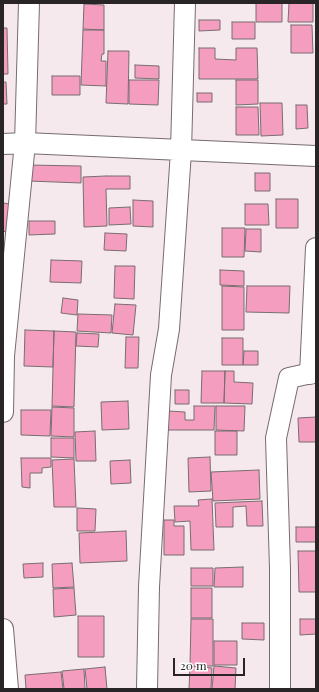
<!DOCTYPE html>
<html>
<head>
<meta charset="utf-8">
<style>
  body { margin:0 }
  #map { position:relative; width:319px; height:692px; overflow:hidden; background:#f6e9ed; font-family:"Playfair Display",serif }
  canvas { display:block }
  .frame { position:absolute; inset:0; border:4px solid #292425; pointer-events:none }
  .scale { position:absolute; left:173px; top:658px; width:72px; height:18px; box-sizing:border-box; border:2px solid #292425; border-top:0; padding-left:5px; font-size:12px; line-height:14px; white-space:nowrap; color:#292425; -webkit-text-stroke:3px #fff; paint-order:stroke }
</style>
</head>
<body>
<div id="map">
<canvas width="319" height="692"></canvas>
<div class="frame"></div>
<div class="scale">20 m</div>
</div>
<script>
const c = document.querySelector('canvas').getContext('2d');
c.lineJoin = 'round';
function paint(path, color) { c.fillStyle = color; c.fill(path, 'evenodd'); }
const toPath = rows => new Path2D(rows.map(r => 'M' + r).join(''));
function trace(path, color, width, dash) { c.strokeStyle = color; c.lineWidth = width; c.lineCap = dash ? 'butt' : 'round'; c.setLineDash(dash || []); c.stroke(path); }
const building = toPath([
  [256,3,282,3,282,22,256,22,256,3],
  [289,3,313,3,313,22,288,22,289,3],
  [84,4,104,5,104,30,83,29,84,4],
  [199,20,220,20,220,30,199,31,199,20],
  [232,22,255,22,255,39,232,39,232,22],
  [291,25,312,25,313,53,291,53,291,25],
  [3,28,7,28,8,74,3,74,3,28],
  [83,30,104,30,104,54,102,54,101,61,106,61,106,86,81,85,83,30],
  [199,48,215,48,215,59,236,60,236,48,257,48,258,79,199,79,199,48],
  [108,51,129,51,128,104,106,103,108,51],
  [135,65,159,66,159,79,135,78,135,65],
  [52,76,80,76,80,95,52,95,52,76],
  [129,80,159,80,158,105,129,104,129,80],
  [236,80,258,80,258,104,236,105,236,80],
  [3,82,6,82,7,104,3,104,3,82],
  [197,93,212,93,212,102,197,102,197,93],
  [260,103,282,103,283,135,261,136,260,103],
  [296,105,307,105,308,128,296,129,296,105],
  [236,107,258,107,259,135,236,135,236,107],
  [29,165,81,166,81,183,29,181,29,165],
  [255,173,270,173,270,191,255,191,255,173],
  [106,176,130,176,130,189,106,189,107,226,84,227,83,177,106,176],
  [276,199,298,199,298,228,276,228,276,199],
  [133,200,153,201,153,227,133,226,133,200],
  [3,203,10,204,6,232,3,231,3,203],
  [245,204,268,204,269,225,245,225,245,204],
  [130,207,131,224,109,225,109,208,130,207],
  [29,221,55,221,55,234,29,235,29,221],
  [222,228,245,228,244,257,222,257,222,228],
  [246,229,261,229,261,252,245,251,246,229],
  [105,233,127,234,126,251,104,250,105,233],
  [51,260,82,261,81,283,50,282,51,260],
  [115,266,135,266,134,299,114,298,115,266],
  [220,270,244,271,244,286,220,285,220,270],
  [222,286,244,287,244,330,222,330,222,286],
  [247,286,290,286,289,313,246,312,247,286],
  [63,298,78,300,77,315,61,313,63,298],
  [115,304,136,305,133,335,112,333,115,304],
  [78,314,112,315,111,333,77,331,78,314],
  [25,330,54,331,53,367,24,366,25,330],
  [54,331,76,332,74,407,52,406,54,331],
  [77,333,99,334,98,347,76,346,77,333],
  [126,337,139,337,138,368,125,368,126,337],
  [222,338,243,338,243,365,222,365,222,338],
  [244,351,258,351,258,365,243,365,244,351],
  [202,371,225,371,224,403,201,403,202,371],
  [225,371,234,371,234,382,253,383,252,404,224,403,225,371],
  [175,390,189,390,189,404,175,404,175,390],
  [128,401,129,429,102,430,101,402,128,401],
  [194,406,215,406,214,430,168,430,169,411,185,412,185,420,194,420,194,406],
  [216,406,245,406,244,431,216,430,216,406],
  [52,407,74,408,74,437,51,436,52,407],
  [21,410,51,410,50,436,21,435,21,410],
  [316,417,316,442,299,442,298,418,316,417],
  [95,431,96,461,76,461,75,432,95,431],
  [215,431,237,431,237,455,215,455,215,431],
  [51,438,74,438,74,458,51,457,51,438],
  [210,457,211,491,189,492,188,458,210,457],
  [21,458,51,458,51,467,42,468,42,473,30,473,30,488,22,487,21,458],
  [74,459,76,507,54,507,52,460,74,459],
  [130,460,131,483,111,484,110,461,130,460],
  [259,470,260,499,213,501,211,472,259,470],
  [212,499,214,550,191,550,190,521,175,522,174,506,199,506,198,500,212,499],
  [262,501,263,526,247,526,246,506,233,507,233,527,216,527,215,503,262,501],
  [77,508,96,509,95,531,77,531,77,508],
  [164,520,174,520,174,526,184,526,184,555,164,555,164,520],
  [296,527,316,527,316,542,296,542,296,527],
  [126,531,127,561,80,563,79,533,126,531],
  [298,551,316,551,316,592,299,592,298,551],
  [43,563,43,577,24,578,23,564,43,563],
  [72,563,74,587,53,588,52,564,72,563],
  [243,567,243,587,214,587,215,568,243,567],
  [191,568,213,568,213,586,191,586,191,568],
  [74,588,76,615,54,617,53,589,74,588],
  [191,588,212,588,212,618,191,618,191,588],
  [78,616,104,616,104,657,78,657,78,616],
  [191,619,213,619,213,666,190,666,191,619],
  [300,619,316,619,316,634,300,635,300,619],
  [242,623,264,623,264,640,242,639,242,623],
  [214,641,237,641,237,665,214,665,214,641],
  [190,666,212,668,211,689,189,689,190,666],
  [214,666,236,668,235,689,212,689,214,666],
  [105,667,107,689,87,689,85,669,105,667],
  [84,669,85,689,64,689,62,671,84,669],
  [61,672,63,689,26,689,25,675,61,672]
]);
paint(building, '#f49dbe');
trace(building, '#796d71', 1);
const street = toPath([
  [3,144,25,143,316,156],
  [310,374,316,248],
  [3,412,4,356,25,143,29,3],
  [3,629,8,689],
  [147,689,149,587,161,375,169,329,181,151,185,3],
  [280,689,280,569,276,438,289,378,316,372]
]);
trace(street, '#776c70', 22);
trace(street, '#fff', 20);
</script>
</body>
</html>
